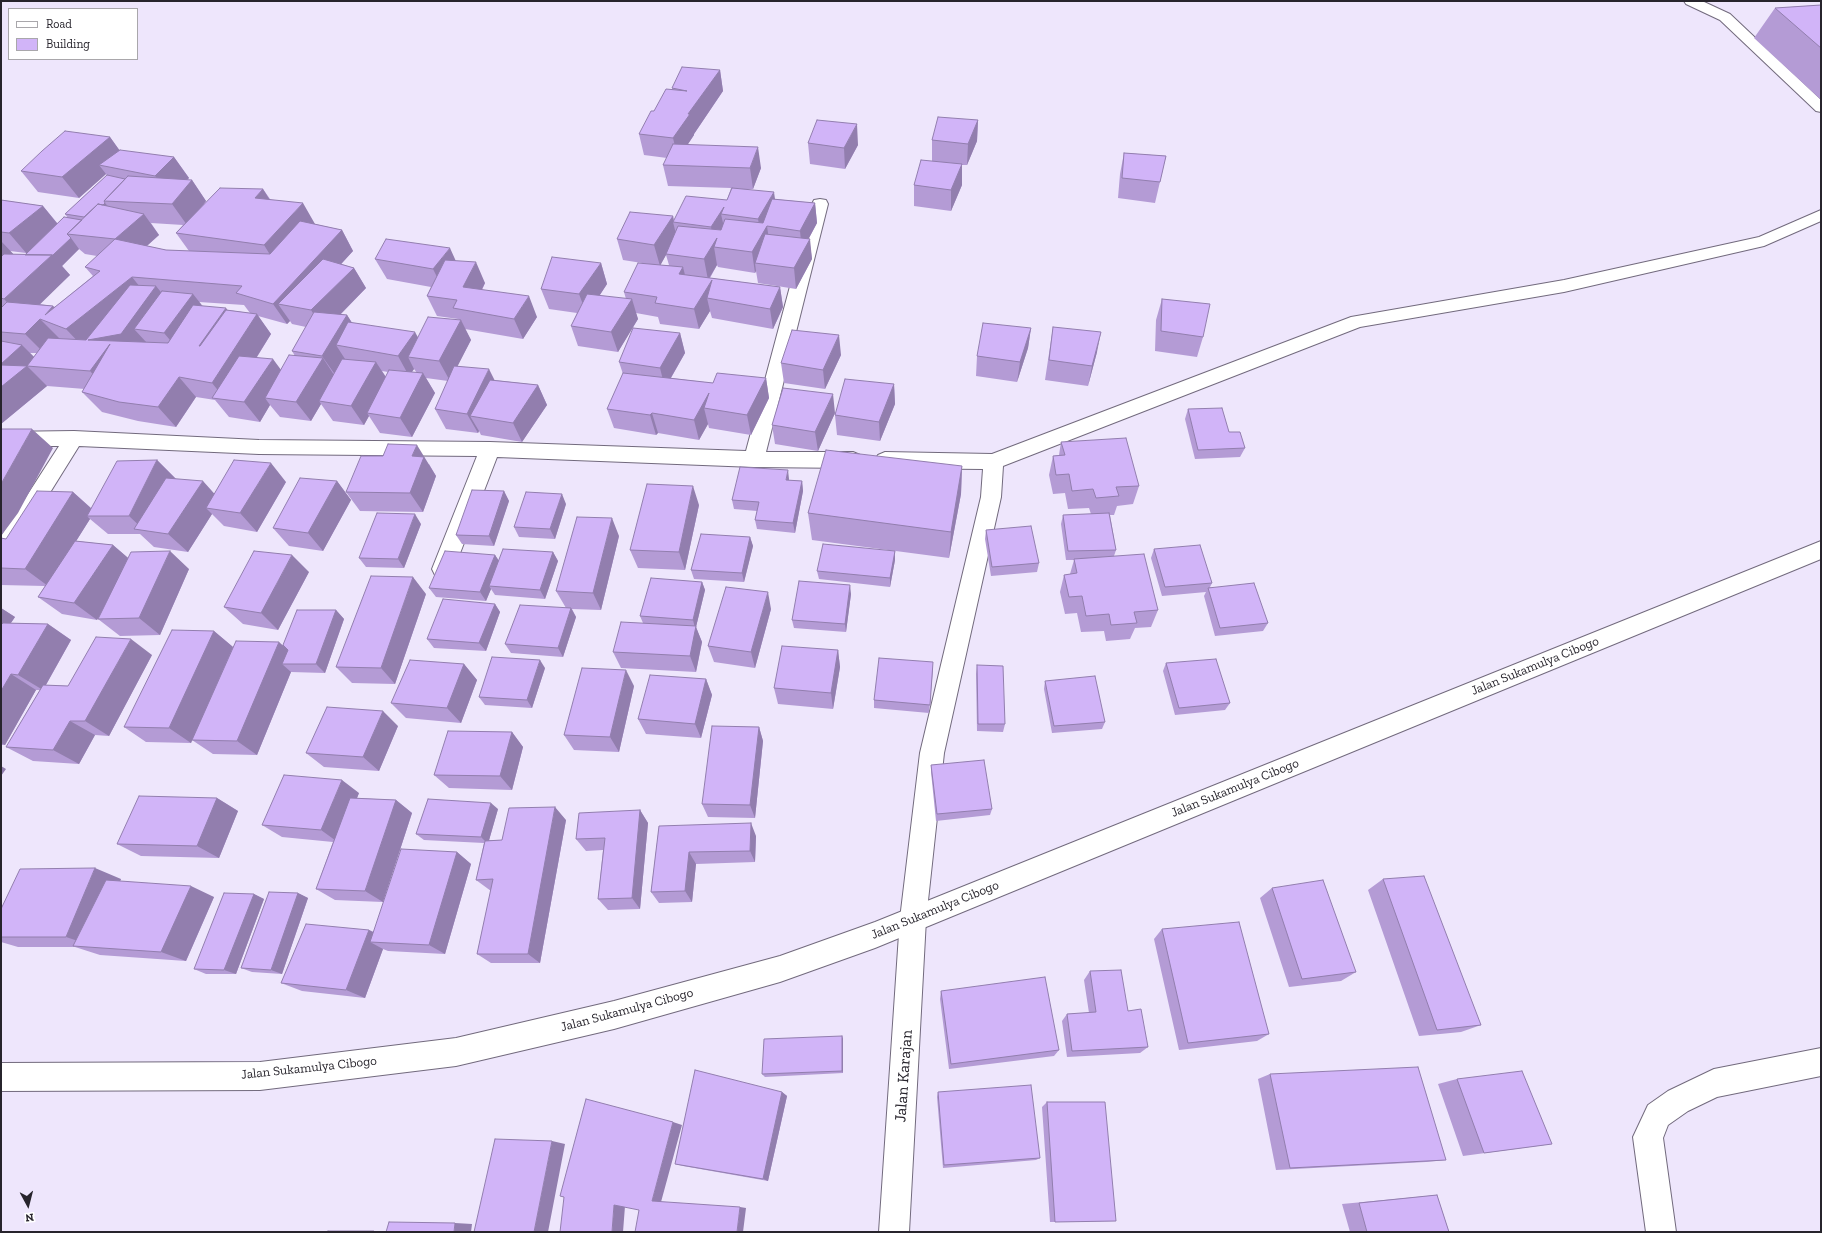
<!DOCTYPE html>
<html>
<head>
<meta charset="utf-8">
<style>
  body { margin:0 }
  #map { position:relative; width:1822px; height:1233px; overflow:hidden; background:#eee6fc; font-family:"Zilla Slab",serif }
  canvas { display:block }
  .frame { position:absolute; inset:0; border:2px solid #27242c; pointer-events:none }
  .legend { position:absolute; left:8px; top:8px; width:130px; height:52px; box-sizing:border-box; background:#fff; border:1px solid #a9a7ab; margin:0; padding:5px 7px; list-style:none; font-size:12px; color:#27242c }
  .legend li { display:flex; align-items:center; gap:8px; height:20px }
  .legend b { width:20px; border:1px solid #a9a7ab }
  .north { position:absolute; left:8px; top:1185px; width:40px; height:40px; -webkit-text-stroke:3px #fff; paint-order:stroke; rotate:173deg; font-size:11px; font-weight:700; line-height:16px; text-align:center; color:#27242c }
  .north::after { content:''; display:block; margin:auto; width:14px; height:18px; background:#27242c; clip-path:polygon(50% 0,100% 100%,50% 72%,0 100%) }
</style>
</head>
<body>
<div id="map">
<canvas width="1822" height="1233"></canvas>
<div class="frame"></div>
<ul class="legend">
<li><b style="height:5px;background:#fff"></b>Road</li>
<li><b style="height:11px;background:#d1b4f8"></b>Building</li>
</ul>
<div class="north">N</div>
</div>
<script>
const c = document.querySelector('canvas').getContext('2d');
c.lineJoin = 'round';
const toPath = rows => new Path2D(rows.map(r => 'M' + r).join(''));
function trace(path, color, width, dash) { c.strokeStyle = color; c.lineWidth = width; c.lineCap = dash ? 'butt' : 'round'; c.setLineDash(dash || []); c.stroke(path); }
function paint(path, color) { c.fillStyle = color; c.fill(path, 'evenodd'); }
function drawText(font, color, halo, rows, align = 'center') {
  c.font = font + ' "Zilla Slab",serif'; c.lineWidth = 3; c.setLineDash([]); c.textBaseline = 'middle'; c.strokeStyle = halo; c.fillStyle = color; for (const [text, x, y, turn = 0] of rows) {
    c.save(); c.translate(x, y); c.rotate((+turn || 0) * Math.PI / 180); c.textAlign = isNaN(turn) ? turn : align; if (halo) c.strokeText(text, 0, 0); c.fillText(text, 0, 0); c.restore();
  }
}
const street = toPath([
  [1684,1,1702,1,1730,14,1821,100,1821,112,1816,111,1720,20,1686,4,1684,1],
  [820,199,826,200,828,204,766,452,853,452,860,455,863,460,860,465,853,468,754,467,497,457,454,569,451,575,443,578,435,575,432,569,477,456,259,454,79,446,8,560,1,563,1,536,59,446,1,446,1,432,74,431,259,440,490,442,746,451,812,204,814,200,820,199],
  [1821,210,1821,221,1764,246,1564,292,1360,327,1003,466,1001,497,944,753,926,919,909,1232,879,1232,900,919,920,753,981,497,983,469,885,468,878,465,875,460,878,455,885,452,992,454,1351,317,1564,280,1759,237,1821,210],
  [1821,1048,1821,1076,1717,1097,1688,1111,1668,1125,1663,1138,1676,1232,1646,1232,1633,1137,1648,1105,1668,1091,1714,1069,1821,1048]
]);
const primary = toPath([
  [1821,541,1821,559,875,948,780,982,614,1029,456,1066,260,1090,1,1091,1,1063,260,1062,456,1038,614,1001,780,956,875,922,1821,541]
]);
trace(street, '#726a7d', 2);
trace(primary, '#726a7d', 2);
paint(street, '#fff');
paint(primary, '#fff');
paint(toPath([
  [1821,5,1821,99,1820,99,1754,38,1775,8],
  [720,70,723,91,694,134,694,135,688,144,761,168,753,189,747,189,775,199,815,203,817,223,809,238,812,259,796,289,758,283,756,271,755,273,718,267,717,265,710,278,780,287,783,307,773,329,712,318,710,311,699,329,660,324,658,317,636,313,638,319,618,352,578,346,571,326,577,313,549,309,541,289,601,263,607,284,599,296,626,299,624,292,642,263,623,260,617,239,673,216,674,221,727,200,731,188,668,186,663,165,667,158,644,155,639,134,654,111,672,89,672,88],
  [666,255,669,265,660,265],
  [978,120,977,141,967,165,962,165,962,185,951,211,914,206,914,185,932,161,932,140],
  [110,137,120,151,174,157,189,178,187,180,192,180,206,201,204,204,263,189,270,199,315,224,342,230,353,251,341,264,354,268,366,288,341,314,347,315,352,323,418,337,459,320,458,319,437,316,427,296,431,287,387,279,375,259,456,261,485,283,482,290,537,317,523,339,465,329,471,340,457,366,494,380,538,385,547,405,522,442,481,435,479,431,478,433,446,429,435,409,448,381,426,378,435,393,412,437,380,433,369,416,364,425,333,421,321,404,311,421,280,417,270,405,260,422,229,417,215,400,196,397,176,427,138,421,102,412,82,392,85,389,47,386,1,424,1,200,43,206,58,224,68,218,65,214,107,175,106,174,79,198,38,192,21,171],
  [151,223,183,225,176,233,189,251,166,250,147,246,159,235],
  [79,249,85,254,97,256,85,267,93,276,55,307,53,306,39,304,70,275,62,266],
  [10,251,26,253,25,255,13,254],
  [199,302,244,305,250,313,228,310,202,306],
  [258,316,287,324,290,321,292,324,306,327,292,351,295,356,281,370,257,357,271,334],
  [30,353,37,353,34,357],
  [414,369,417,373,412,372],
  [382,371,388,372,386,377],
  [808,143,858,145,845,169,810,164],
  [1124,153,1166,156,1155,203,1118,198,1120,174],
  [1162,299,1203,337,1197,357,1155,351,1156,320],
  [1053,327,1097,352,1088,386,1045,380],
  [1031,328,1028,348,1017,382,976,376,977,356],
  [680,333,685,353,671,378,713,383,766,378,769,398,751,435,709,428,708,424,699,440,658,433,656,435,614,428,607,409,623,374,619,362],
  [841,355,825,389,784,383,781,363],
  [894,384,895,404,880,441,837,435,835,415],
  [1188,409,1229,432,1245,448,1240,457,1195,459,1185,419],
  [835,413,818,451,775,444,772,425],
  [1061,442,1139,486,1133,504,1117,506,1114,515,1110,515,1116,550,1114,556,1158,610,1151,627,1135,628,1130,639,1106,641,1104,631,1081,632,1077,613,1065,614,1060,592,1064,575,1070,574,1074,560,1066,560,1061,524,1063,515,1091,514,1089,508,1068,509,1065,493,1053,494,1049,475,1053,456,1059,455],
  [157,460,176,479,214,494,286,482,257,532,224,526,212,514,188,552,154,547,140,534,108,534,90,519,76,541,113,545,128,558,189,569,160,635,120,636,98,619,100,614,97,620,62,614,38,597,45,586,1,585,1,538,6,539,73,492,91,508],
  [429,464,436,476,423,512,360,511,346,492],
  [962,466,961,494,949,558,812,540,808,513],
  [789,479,789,480,802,481,803,491,795,533,757,529,755,520,757,511,734,509,732,500],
  [337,481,351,500,323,551,289,546,273,528],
  [504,491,509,501,494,546,462,544,456,535],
  [566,504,555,539,519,537,514,527],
  [699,505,685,570,638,568,630,550],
  [421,524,404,568,366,567,359,558],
  [986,530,1039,563,1037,572,991,576,985,539],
  [619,536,601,610,572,609,576,617,563,657,511,653,505,644,566,608,556,591],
  [750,537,753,546,744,582,694,579,691,570],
  [1154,549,1212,583,1210,587,1268,623,1263,631,1215,636,1204,596,1206,592,1162,596,1151,558],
  [895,551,895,560,890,587,819,579,817,571],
  [553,552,558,561,545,599,495,595,491,589,486,601,436,597,429,588,495,555,499,561],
  [309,572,278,630,243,624,224,607],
  [702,582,705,590,696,627,702,642,696,672,621,668,613,652,643,623,640,616],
  [426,594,395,684,352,683,336,667],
  [851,594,846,632,794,628,792,620],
  [495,604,500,612,486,651,434,648,427,639],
  [1,608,15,617,11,623,48,624,71,640,46,685,68,686,152,655,109,736,95,735,79,764,33,761,6,747,40,690,36,690,5,745,1,745],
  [771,609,755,668,714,662,708,646],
  [336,610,344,619,325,673,291,672,257,755,213,754,192,740,191,743,146,742,124,727,214,631,233,647,283,645],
  [838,650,840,667,833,709,778,704,774,688],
  [1166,663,1230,703,1225,710,1175,715,1163,671],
  [464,664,477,680,461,723,406,718,391,703],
  [977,665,1005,724,1003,732,977,731,976,674],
  [545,668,532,708,485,705,479,697],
  [933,670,929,713,874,708,874,700],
  [706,679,712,695,701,738,646,734,638,719],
  [1045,681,1105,722,1102,729,1052,733,1044,689],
  [634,686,619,752,574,750,564,735],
  [398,726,379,771,324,767,306,753],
  [759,727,763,741,755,818,708,817,702,804],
  [512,732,523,747,512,790,449,788,434,775],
  [931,765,992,809,990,815,936,821,931,772],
  [359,793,357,798,396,800,412,813,383,902,335,900,316,889,333,842,282,837,262,825],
  [217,798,238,811,219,858,141,856,117,844],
  [498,809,489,840,502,840,566,820,540,963,491,963,477,954,491,891,476,880,484,843,424,840,416,834],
  [640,810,648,823,640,909,608,910,598,899,603,850,586,851,576,839],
  [659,826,756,836,755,862,696,864,692,902,659,903,651,892],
  [457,852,471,864,445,954,388,951,383,949,365,998,302,991,281,983,369,930,374,932],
  [121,879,120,881,214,897,186,961,100,955,75,947,18,947,1,942,1,909],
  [1383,879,1481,1025,1461,1032,1419,1036,1368,890],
  [1272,888,1356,972,1341,981,1289,987,1260,898],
  [298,893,308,898,282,974,252,972,241,968],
  [254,894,264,899,236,974,206,974,194,969],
  [1162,929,1269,1034,1257,1041,1179,1050,1154,939],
  [1090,971,1128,1011,1148,1047,1140,1053,1067,1057,1062,1021,1067,1014,1089,1013,1084,980],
  [941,991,1059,1050,1054,1056,949,1069,940,999],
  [842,1036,843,1039,843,1073,765,1077,762,1074],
  [1270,1074,1446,1160,1426,1162,1276,1170,1258,1079],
  [1457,1079,1552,1144,1463,1156,1438,1084],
  [782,1092,787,1096,768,1181,683,1166,675,1164],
  [938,1092,1040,1158,1036,1160,943,1168,937,1097],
  [1047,1102,1116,1221,1050,1222,1042,1107],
  [1437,1195,1449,1232,1350,1232,1342,1204]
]), '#b49bd5');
paint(toPath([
  [720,70,723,91,694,134,694,135,678,159,673,138,688,114],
  [978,120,977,141,967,165,968,144],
  [857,124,858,145,845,169,844,148],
  [110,137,125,158,99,165,106,174,79,198,62,177],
  [758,147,761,168,753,189,750,168],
  [174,157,189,178,170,196,155,176],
  [962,164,962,185,951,211,951,190],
  [192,180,206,201,187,225,172,204],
  [263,189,276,210,255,198],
  [774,192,777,213,767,226,770,247,755,263,756,271,755,273,752,252,761,236,758,219],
  [105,203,114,213,89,218],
  [303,203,315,224,277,266,264,245],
  [815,203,817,223,802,251,800,231],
  [43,206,60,227,27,254,9,233],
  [724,207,721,214,725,232,714,247,717,265,708,280,704,259,714,243,711,227],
  [144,214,159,235,131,260,115,239],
  [673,216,674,222,673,222,677,238,666,254,666,255,660,266,654,245],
  [342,230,353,251,301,308,278,304,290,321,287,324,273,304],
  [71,238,79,249,62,266,70,275,24,320,4,299],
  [810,239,812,259,796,289,794,268],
  [1,241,18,259,1,273],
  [450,248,459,268,443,289,433,269],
  [476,262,485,283,473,307,463,287],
  [601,263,607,284,587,315,579,294],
  [683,267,688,287,679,274],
  [354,268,366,288,324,331,311,310],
  [132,277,148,297,156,286,173,307,134,329,147,343,108,391,90,371,85,349,66,329,45,315,53,306,71,325],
  [712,280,707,298,710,311,699,329,694,309],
  [780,287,783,307,773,329,770,309],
  [193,294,209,314,181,353,164,333],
  [529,296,537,317,523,339,514,319],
  [632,299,638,319,618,352,611,332],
  [226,308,241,328,215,366,199,346],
  [257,314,271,334,230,400,225,399,212,383],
  [347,315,360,335,336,345,345,359,336,376,322,356],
  [40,319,60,339,45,354,25,334],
  [461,320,471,340,450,381,439,361],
  [1031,328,1028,348,1017,382,1020,362],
  [415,332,426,352,408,357,414,369,409,376,398,356],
  [1101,332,1097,352,1088,386,1092,366],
  [680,333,685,353,665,388,660,368],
  [839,335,841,355,825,389,823,370],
  [22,345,42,365,27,366,47,386,1,424,1,364],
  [323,358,336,378,319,401,321,404,311,421,296,402],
  [273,359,287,378,265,398,270,405,260,422,244,402],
  [376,362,389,382,367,413,369,416,364,425,351,406],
  [489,369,499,389,470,416,479,431,478,433,467,414],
  [423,373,435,393,412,437,400,418],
  [179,377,196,397,176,427,158,407],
  [766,378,769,398,751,435,747,415],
  [894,384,895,404,880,441,879,422],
  [538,385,547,405,522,442,513,423],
  [709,393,704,408,708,424,699,440,694,420],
  [833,394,835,413,818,451,815,432],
  [652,413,658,433,656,435,650,415],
  [32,429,53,448,18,513,1,536,1,484],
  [417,445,436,476,423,512,410,493,412,456],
  [157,460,176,479,145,531,129,516],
  [271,463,286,482,257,532,240,513],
  [962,466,961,494,949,558,951,532],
  [788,470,789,479,787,489,786,480],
  [203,481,220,500,206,508,212,514,188,552,168,534],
  [337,481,351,500,323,551,308,533],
  [802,481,803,491,795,533,793,523],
  [693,486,699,505,685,570,679,552],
  [504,491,509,501,494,546,489,536],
  [73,492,94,511,87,516,90,519,48,586,25,569],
  [562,494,566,504,555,539,550,529],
  [415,514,421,524,404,568,398,559],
  [612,518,619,536,601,610,593,593],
  [750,537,753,546,744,582,742,573],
  [113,545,134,563,97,620,74,603],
  [170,551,189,569,160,635,139,618],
  [895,551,895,560,890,587,890,578],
  [553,552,558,561,545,599,540,590],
  [292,555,309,572,278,630,261,613],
  [495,555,501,564,489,586,491,589,486,601,480,592],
  [413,577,426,594,395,684,381,668],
  [702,582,705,590,696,627,702,642,696,672,690,656,695,628,693,620],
  [850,585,851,594,846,632,845,624],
  [768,592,771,609,755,668,751,652],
  [495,604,500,612,486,651,479,643],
  [1,608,15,617,1,637],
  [571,608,576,617,563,657,558,648],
  [336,610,344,619,325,673,316,664],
  [48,624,71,640,43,690,18,675],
  [214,631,233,647,191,743,169,728],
  [131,639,152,655,109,736,85,721],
  [279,642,297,658,282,664,291,672,257,755,237,741],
  [838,650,840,667,833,709,831,693],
  [540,660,545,668,532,708,527,700],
  [464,664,477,680,461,723,447,708],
  [626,670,634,686,619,752,610,737],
  [11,674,36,690,5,745,1,743,1,691],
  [706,679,712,695,701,738,695,724],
  [383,711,398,726,379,771,363,757],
  [70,721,95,735,79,764,53,750],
  [759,727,763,741,755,818,750,805],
  [512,732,523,747,512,790,500,776],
  [1,766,6,769,1,776],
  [342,780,359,793,339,843,321,830],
  [217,798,238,811,219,858,197,846],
  [396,800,412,813,383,902,365,891],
  [491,803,498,809,488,844,481,837],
  [555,807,566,820,540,963,528,954],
  [640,810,648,823,640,909,632,898],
  [751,823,756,836,755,862,750,851],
  [457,852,471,864,445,954,429,945],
  [689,852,696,864,692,902,685,891],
  [95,868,121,879,93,946,66,937],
  [191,886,214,897,186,961,161,952],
  [298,893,308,898,282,974,271,970],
  [254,894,264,899,236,974,224,970],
  [369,930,386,939,370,942,383,949,365,998,346,990],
  [842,1036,843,1039,843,1073,842,1071],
  [782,1092,787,1096,768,1181,763,1179],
  [673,1122,682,1125,661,1202,652,1201],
  [552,1141,565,1144,548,1232,534,1232],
  [614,1205,625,1206,623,1232,612,1232],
  [740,1207,746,1208,743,1232,737,1232],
  [455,1223,472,1224,471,1232,454,1232],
  [374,1231,394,1231,394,1232,374,1232]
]), '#927eae');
const building = toPath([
  [1821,5,1821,48,1775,8,1821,5],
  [682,67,720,70,688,114,690,114,673,138,639,134,651,111,654,111,666,89,687,91,672,88,682,67],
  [938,117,978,120,968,144,932,140,938,117],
  [817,120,857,124,844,148,808,143,817,120],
  [65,131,110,137,62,177,21,171,42,151,65,131],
  [673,144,758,147,750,168,663,165,673,144],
  [120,150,174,157,155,176,99,165,120,150],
  [1124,153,1166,156,1160,182,1122,178,1124,153],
  [921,160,962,164,951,190,914,185,921,160],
  [107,175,125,179,104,201,105,203,103,205,98,204,84,217,65,214,107,175],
  [128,176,192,180,172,204,104,201,128,176],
  [220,188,263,189,255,198,303,203,264,245,176,233,220,188],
  [732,188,774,192,758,219,721,214,724,207,711,227,673,222,686,196,727,200,732,188],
  [772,199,815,203,800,231,767,226,752,252,714,247,717,238,704,259,666,254,678,226,721,230,725,219,763,223,772,199],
  [1,200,43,206,9,233,1,232,1,200],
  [98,204,144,214,115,239,67,234,98,204],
  [630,212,673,216,654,245,617,239,630,212],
  [64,217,82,220,67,234,71,238,53,255,25,255,64,217],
  [300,221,342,230,273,304,236,293,242,286,132,277,66,329,40,319,25,334,1,332,1,308,7,302,53,306,45,315,100,271,85,267,115,239,166,250,270,254,300,221],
  [765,234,810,239,794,268,755,263,765,234],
  [386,239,450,248,433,269,375,259,386,239],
  [4,254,52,255,4,299,1,298,1,257,4,254],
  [552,257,601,263,579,294,541,289,552,257],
  [323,259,354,268,311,310,278,304,323,259],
  [445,260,476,262,463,287,529,296,514,319,453,308,457,300,427,296,445,260],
  [638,263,683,267,679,274,780,287,770,309,707,298,712,280,694,309,655,303,657,297,624,292,638,263],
  [130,285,156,286,121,334,88,340,168,343,193,305,226,308,199,346,200,346,226,310,257,314,212,383,179,377,158,407,119,402,82,392,110,344,90,371,27,366,48,338,86,340,130,285],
  [162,291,193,294,164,333,134,329,162,291],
  [587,294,632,299,611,332,571,326,587,294],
  [1162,299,1210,304,1203,337,1161,331,1162,299],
  [314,312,347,315,322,356,292,351,314,312],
  [428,317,461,320,439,361,408,357,428,317],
  [348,322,415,332,398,356,336,345,348,322],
  [983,323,1031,328,1020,362,977,356,983,323],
  [1053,327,1101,332,1092,366,1049,360,1053,327],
  [633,328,680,333,660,368,619,362,633,328],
  [792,330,839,335,823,370,781,363,792,330],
  [1,341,22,345,1,364,1,341],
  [289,355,323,358,296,402,265,398,289,355],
  [239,356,273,359,244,402,212,398,239,356],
  [342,359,376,362,351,406,319,401,342,359],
  [1,365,27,366,1,387,1,365],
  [454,366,489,369,467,414,435,409,454,366],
  [389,370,423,373,400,418,367,413,389,370],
  [623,373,713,383,717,373,766,378,747,415,704,408,709,393,694,420,652,413,650,415,607,409,623,373],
  [845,379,894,384,879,422,835,415,845,379],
  [490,380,538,385,513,423,470,416,490,380],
  [783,388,833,394,815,432,772,425,783,388],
  [1222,408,1229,432,1240,432,1245,448,1198,450,1188,409,1222,408],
  [1,429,32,429,1,484,1,429],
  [1126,438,1139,486,1116,487,1119,496,1096,498,1093,489,1072,491,1069,474,1056,475,1053,456,1065,455,1061,442,1126,438],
  [388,444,417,445,412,456,424,457,410,493,346,492,361,456,383,456,388,444],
  [826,450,962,466,951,532,808,513,826,450],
  [157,460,129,516,87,516,117,461,157,460],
  [234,460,271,463,240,513,206,508,234,460],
  [740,467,788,470,786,480,802,481,793,523,755,520,759,502,732,500,740,467],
  [166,478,203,481,168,534,134,529,166,478],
  [300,478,337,481,308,533,273,528,300,478],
  [647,484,693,486,679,552,630,550,647,484],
  [472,490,504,491,489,536,456,535,472,490],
  [37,491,73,492,25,569,1,568,1,538,6,539,37,491],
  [526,492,562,494,550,529,514,527,526,492],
  [377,513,415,514,398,559,359,558,377,513],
  [1109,513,1116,550,1068,551,1063,515,1109,513],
  [577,517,612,518,593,593,556,591,577,517],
  [1031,526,1039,563,992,567,986,530,1031,526],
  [701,534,750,537,742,573,691,570,701,534],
  [75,541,113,545,74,603,38,597,75,541],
  [823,544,895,551,890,578,817,571,823,544],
  [1200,545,1212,583,1165,587,1154,549,1200,545],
  [503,549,553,552,540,590,489,586,503,549],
  [170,551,139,618,98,619,131,552,170,551],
  [254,551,292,555,261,613,224,607,254,551],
  [445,551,495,555,480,592,429,588,445,551],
  [1144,554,1158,610,1134,612,1137,623,1111,625,1109,614,1086,616,1082,596,1069,597,1064,575,1077,573,1074,559,1144,554],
  [371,576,413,577,381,668,336,667,371,576],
  [651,578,702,582,693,620,640,616,651,578],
  [799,581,850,585,845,624,792,620,799,581],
  [1254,583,1268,623,1220,628,1208,588,1254,583],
  [726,587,768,592,751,652,708,646,726,587],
  [443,599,495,604,479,643,427,639,443,599],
  [520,605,571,608,558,648,505,644,520,605],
  [297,610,336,610,316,664,282,664,288,650,283,645,297,610],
  [621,622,696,626,690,656,613,652,621,622],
  [3,623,48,624,18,675,11,674,1,691,1,625,3,623],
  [172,630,214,631,169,728,124,727,172,630],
  [96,637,131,639,85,721,70,721,53,750,6,747,43,685,68,686,96,637],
  [236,641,279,642,237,741,192,740,236,641],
  [782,646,838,650,831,693,774,688,782,646],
  [492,657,540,660,527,700,479,697,492,657],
  [879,658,933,662,930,705,874,700,879,658],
  [1216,659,1230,703,1179,708,1166,663,1216,659],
  [410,660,464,664,447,708,391,703,410,660],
  [977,665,1003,666,1005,724,978,724,977,665],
  [582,668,626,670,610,737,564,735,582,668],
  [650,675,706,679,695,724,638,719,650,675],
  [1095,676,1105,722,1054,726,1045,681,1095,676],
  [327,707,383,711,363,757,306,753,327,707],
  [712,726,759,727,750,805,702,804,712,726],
  [448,731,512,732,500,776,434,775,448,731],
  [984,760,992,809,937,814,931,765,984,760],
  [284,775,342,780,321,830,262,825,284,775],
  [139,796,217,798,197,846,117,844,139,796],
  [350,798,396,800,365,891,316,889,350,798],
  [428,799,491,803,481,837,416,834,428,799],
  [555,807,528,954,477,954,493,879,476,880,485,841,502,840,509,808,555,807],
  [640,810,632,898,598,899,605,838,576,839,579,813,640,810],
  [751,823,750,851,689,852,685,891,651,892,659,826,751,823],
  [401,849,457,852,429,945,370,942,401,849],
  [95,868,66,937,1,937,1,909,20,869,95,868],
  [1424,876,1481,1025,1437,1030,1383,879,1424,876],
  [106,880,191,886,161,952,73,946,106,880],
  [1323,880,1356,972,1302,979,1272,888,1323,880],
  [269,892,298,893,271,970,241,968,269,892],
  [224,893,254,894,224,970,194,969,224,893],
  [1239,922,1269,1034,1188,1043,1162,929,1239,922],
  [306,924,369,930,346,990,281,983,306,924],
  [1121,970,1128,1011,1141,1009,1148,1047,1072,1051,1067,1014,1096,1012,1090,971,1121,970],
  [1045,977,1059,1050,951,1064,941,991,1045,977],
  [842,1036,842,1071,762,1074,764,1039,842,1036],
  [1418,1067,1446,1160,1290,1168,1270,1074,1418,1067],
  [695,1070,782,1092,763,1179,675,1164,695,1070],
  [1522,1071,1552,1144,1484,1153,1457,1079,1522,1071],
  [1031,1085,1040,1158,944,1165,938,1092,1031,1085],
  [586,1099,673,1122,652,1201,740,1207,737,1232,635,1232,639,1210,614,1205,612,1232,560,1232,564,1197,560,1196,586,1099],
  [1047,1102,1105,1102,1116,1221,1055,1222,1047,1102],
  [495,1139,552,1141,534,1232,474,1232,495,1139],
  [1437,1195,1449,1232,1367,1232,1359,1203,1437,1195],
  [389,1222,455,1223,454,1232,386,1232,389,1222],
  [328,1231,374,1231,374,1232,328,1232,328,1231]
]);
paint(building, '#d1b4f8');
trace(building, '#927eae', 1);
drawText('13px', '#27242c', '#fff', [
  ["Jalan Sukamulya Cibogo",1535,666,-22],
  ["Jalan Sukamulya Cibogo",1235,788,-22],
  ["Jalan Sukamulya Cibogo",935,910,-22],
  ["Jalan Sukamulya Cibogo",627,1010,-15],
  ["Jalan Sukamulya Cibogo",309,1068,-6]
]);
drawText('16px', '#27242c', '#fff', [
  ["Jalan Karajan",904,1076,-86]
]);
</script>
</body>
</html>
